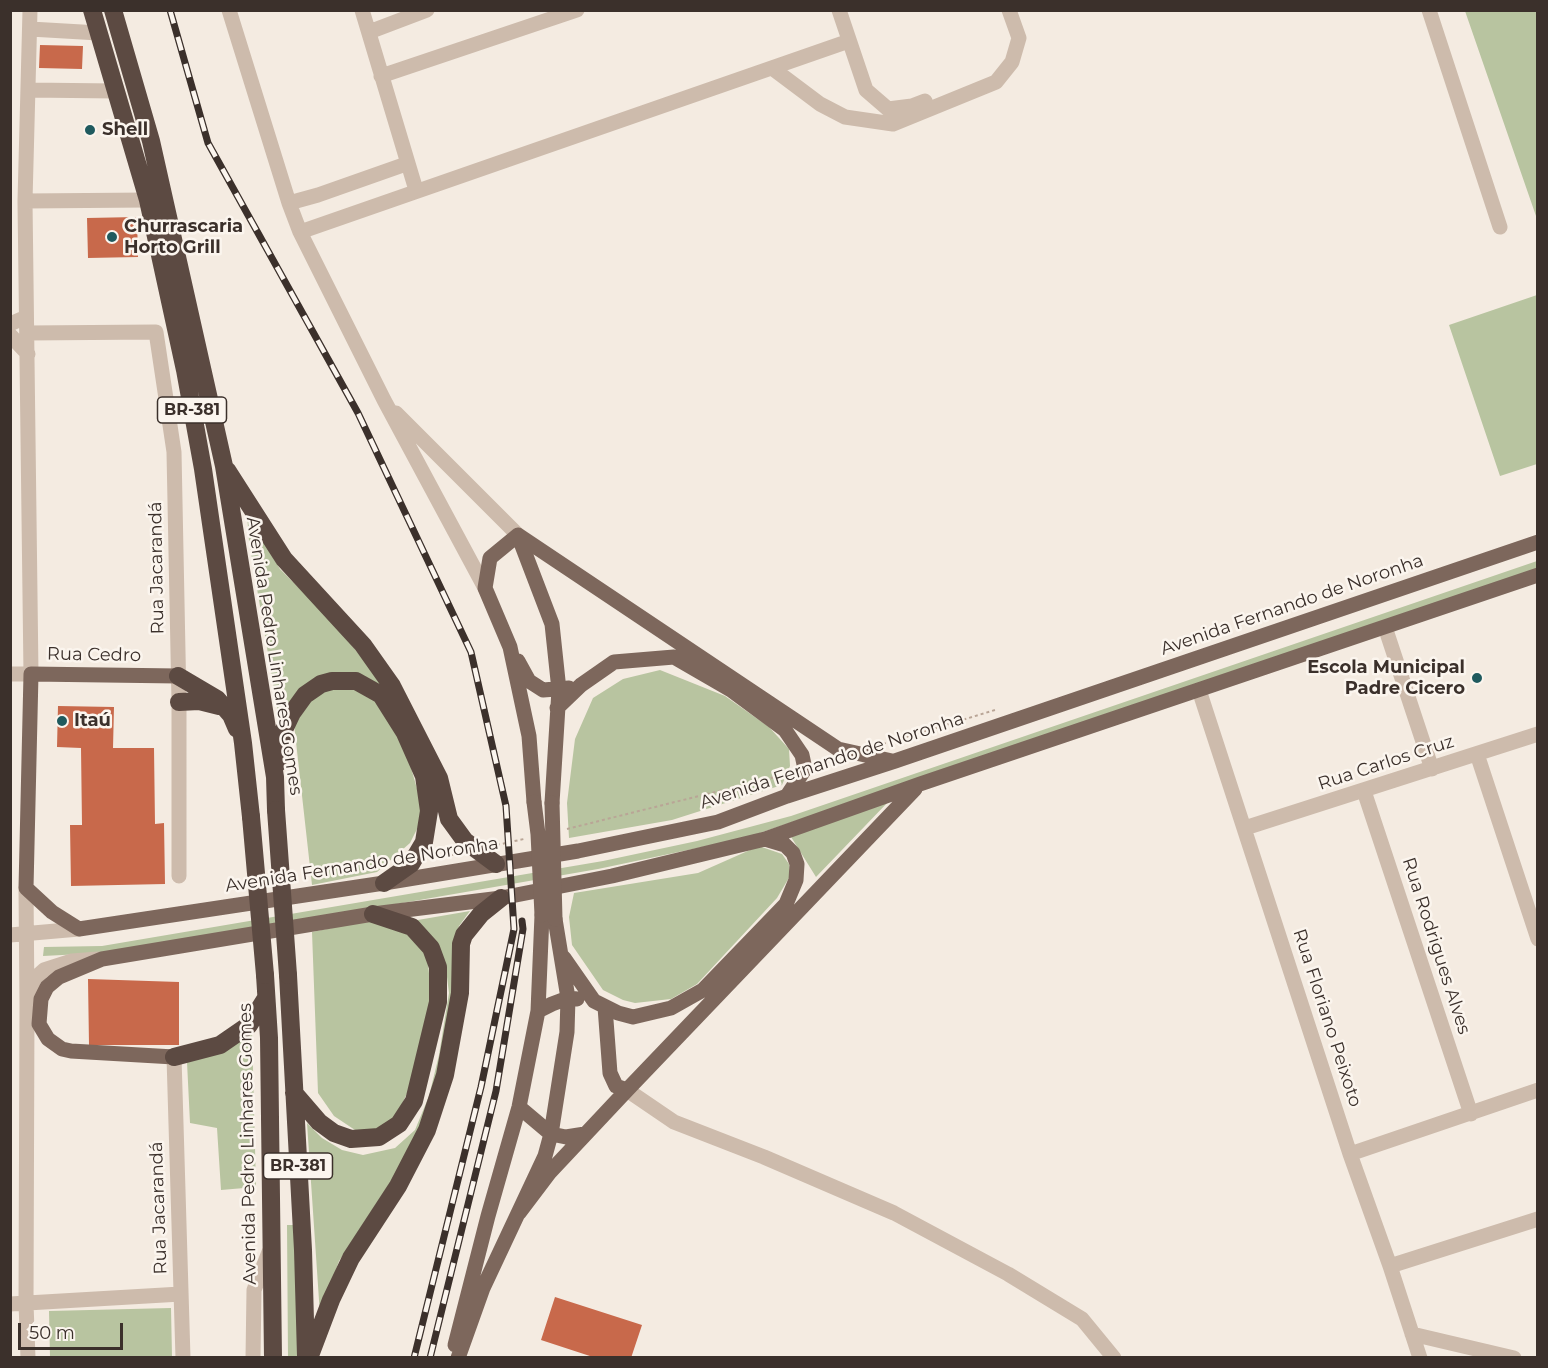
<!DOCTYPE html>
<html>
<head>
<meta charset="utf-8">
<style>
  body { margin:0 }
  #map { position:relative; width:1548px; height:1368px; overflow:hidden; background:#f4ebe1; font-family:Montserrat,sans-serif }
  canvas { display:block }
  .frame { position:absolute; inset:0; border:12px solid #3b302b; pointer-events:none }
  .scale { position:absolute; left:18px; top:1323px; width:105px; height:27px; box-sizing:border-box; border:3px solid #3b302b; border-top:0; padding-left:8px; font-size:18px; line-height:21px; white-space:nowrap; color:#3b302b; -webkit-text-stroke:4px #fbf5ee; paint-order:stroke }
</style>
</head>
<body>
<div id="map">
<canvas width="1548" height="1368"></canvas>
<div class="frame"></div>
<div class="scale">50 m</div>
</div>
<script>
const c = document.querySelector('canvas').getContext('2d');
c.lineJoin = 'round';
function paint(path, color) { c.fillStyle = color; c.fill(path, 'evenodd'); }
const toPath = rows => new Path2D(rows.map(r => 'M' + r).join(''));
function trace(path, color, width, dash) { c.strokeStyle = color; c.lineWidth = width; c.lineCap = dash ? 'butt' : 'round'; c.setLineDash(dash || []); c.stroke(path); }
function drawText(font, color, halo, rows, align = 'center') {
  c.font = font + ' Montserrat,sans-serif'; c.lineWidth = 5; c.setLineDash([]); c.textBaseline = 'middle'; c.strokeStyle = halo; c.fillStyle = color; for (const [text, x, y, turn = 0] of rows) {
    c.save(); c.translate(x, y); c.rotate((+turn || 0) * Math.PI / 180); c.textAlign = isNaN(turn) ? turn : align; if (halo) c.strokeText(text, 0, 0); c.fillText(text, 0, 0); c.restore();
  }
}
paint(toPath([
  [1465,11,1537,11,1536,216],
  [1537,295,1537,464,1500,476,1449,325],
  [247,514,280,569,331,620,385,686,343,675,281,716,278,713,249,541],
  [1537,561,1537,570,745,838,598,869,339,914,101,953,43,956,44,947,102,946,603,861,697,841,791,816],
  [660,670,725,696,769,727,789,749,790,766,782,785,672,820,569,838,567,803,575,739,593,698,623,679],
  [323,688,360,688,378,701,403,740,422,806,419,825,410,843,377,872,312,885,294,724,308,701],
  [889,801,816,877,788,832],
  [759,846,782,854,789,864,790,876,777,898,697,984,671,999,635,1003,623,1000,603,990,572,945,569,917,574,893,698,873],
  [470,911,459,926,457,936,455,979,438,1074,419,1131,397,1172,339,1261,320,1315,307,1123,322,1138,342,1150,363,1155,395,1148,415,1130,429,1096,439,1055,449,993,445,961,412,921],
  [381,918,410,932,427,953,432,1004,411,1085,394,1121,380,1131,355,1130,334,1116,318,1093,312,932],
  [252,1030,256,1187,221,1190,217,1128,190,1123,187,1062],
  [287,1225,294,1225,299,1357,288,1357],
  [171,1308,172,1357,50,1357,49,1311]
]), '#b8c4a0');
paint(toPath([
  [40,45,83,46,82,69,39,68],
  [137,217,138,257,88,258,87,218],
  [58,706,114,707,113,748,154,748,155,824,164,823,165,884,71,886,70,825,82,825,81,748,57,747],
  [88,979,179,982,179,1045,89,1045],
  [555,1297,642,1325,631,1358,596,1358,541,1340]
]), '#c8694b');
trace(toPath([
  [883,744,995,710],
  [820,765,832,762],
  [567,829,783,775],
  [497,845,524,839],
  [433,859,456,854]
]), '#b9a596', 2, [3, 3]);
trace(toPath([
  [229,10,289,203,300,232,384,400,485,588],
  [362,10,416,190],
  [839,10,866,90,888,109,912,106,925,101],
  [1429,10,1500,227],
  [30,29,99,33],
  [369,32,427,10],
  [772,68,820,104,845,117,893,124,996,82,1012,62,1019,38,1009,10],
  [381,76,577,10],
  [28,90,116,91],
  [25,201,148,200],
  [289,203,318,195,406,164],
  [300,232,849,41],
  [10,324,26,317],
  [27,333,156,332,174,452,179,702,179,876],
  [10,335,28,354],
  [396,413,518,535],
  [1385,627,1432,769],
  [10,674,31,674,25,201,30,10],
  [1199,690,1350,1154,1390,1266,1420,1358],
  [1477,754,1538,939],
  [1364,791,1471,1114],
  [1245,828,1538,734],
  [26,888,27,1005,26,1303,28,1358],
  [10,935,79,929],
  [30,994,34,979,44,970,72,961,98,959],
  [174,1057,183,1358],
  [627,1090,674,1122,764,1157,894,1213,1008,1274,1082,1319,1114,1358],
  [1350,1154,1538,1090],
  [1390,1266,1538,1219],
  [10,1304,181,1294],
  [1412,1334,1514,1358],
  [253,1358,254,1290,269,1252]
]), '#cdbbac', 15);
trace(toPath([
  [518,535,838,749,892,761],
  [518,535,490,558,485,588,510,647,529,736,534,802],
  [518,535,552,624,559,690,552,803],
  [518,661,529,681,543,690,569,688],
  [178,676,31,674,26,888,52,912,79,929,384,883,578,851,718,822,787,796,895,761,1538,542],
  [557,708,581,685,614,662,674,657,731,690,785,730,802,755,805,769,787,796],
  [564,958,594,1001,618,1013,633,1017,671,1008,703,990,786,904,796,880,797,864,793,853,785,845,765,839],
  [605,1007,610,1073,616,1086,627,1090],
  [538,1011,552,1004,568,998,577,999],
  [174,1057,71,1051,62,1049,48,1039,39,1024,41,999,47,987,59,977,102,959,373,914,501,898,612,876,765,839,920,784,1538,575],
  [519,1107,551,1134,566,1137,585,1134],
  [519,1213,550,1172,627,1090,915,789],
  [455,1345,488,1216,519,1107,538,1011,542,915],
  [458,1358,483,1288,545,1156,551,1134,567,1032,568,998,555,919]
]), '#7d675c', 15);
trace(toPath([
  [92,10,148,200,185,370,203,469,243,743,251,817],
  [113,10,151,141,224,466,275,777,276,810],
  [227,470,284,559,363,645,392,686,439,778,449,819,465,841,496,864],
  [178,676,217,699,231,715,237,729],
  [179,702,199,701,219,706],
  [277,764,283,732,292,713,305,695,321,684,332,681,356,681,381,695,405,733,424,776,429,811,424,842,411,864,384,883],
  [265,975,269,1038,273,1358],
  [288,975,303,1250,306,1356],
  [174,1057,220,1045,249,1025,266,998],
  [294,1093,319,1122,334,1133,351,1139,379,1137,399,1124,414,1101,438,1002,438,967,431,948,412,927,373,914],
  [309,1358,331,1300,351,1258,398,1186,427,1130,445,1075,460,993,461,944,464,935,481,914,501,898]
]), '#5c4a42', 18);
const rail = toPath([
  [170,10,208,143,358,413,471,652,506,806,514,929,481,1087,414,1358],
  [430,1358,496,1091,523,929,522,921]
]);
trace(rail, '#3b302b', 7);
trace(rail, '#fbf5ee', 4.5, [14]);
trace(toPath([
  [534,802,538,834,542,915],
  [552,803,555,919]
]), '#7d675c', 15);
trace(toPath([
  [276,810,288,975],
  [251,817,265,975]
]), '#5c4a42', 18);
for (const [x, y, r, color] of [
  [90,130,6,"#1f5a5e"],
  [112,237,6,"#1f5a5e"],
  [1477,678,6,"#1f5a5e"],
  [62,721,6,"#1f5a5e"]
]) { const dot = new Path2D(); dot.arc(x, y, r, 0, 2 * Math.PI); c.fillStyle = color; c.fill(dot); trace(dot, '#fbf5ee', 2); }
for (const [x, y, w] of [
  [192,410,69],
  [298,1166,69]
]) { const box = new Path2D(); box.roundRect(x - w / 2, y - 13, w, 26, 4.5); c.fillStyle = '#fbf5ee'; c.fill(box); trace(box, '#3b302b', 1.5); }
drawText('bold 16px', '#3b302b', null, [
  ["BR-381",192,410],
  ["BR-381",298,1166]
]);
drawText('bold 18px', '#3b302b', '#fbf5ee', [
  ["Shell",102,130],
  ["Churrascaria",124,227],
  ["Horto Grill",124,248],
  ["Escola Municipal",1465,668,"right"],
  ["Padre Cicero",1465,689,"right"],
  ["Itaú",74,721]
], 'left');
drawText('18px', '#3b302b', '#fbf5ee', [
  ["Rua Jacarandá",157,568,-91],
  ["Avenida Fernando de Noronha",1292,605,-19],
  ["Rua Cedro",94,655,1],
  ["Avenida Pedro Linhares Gomes",274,656,81],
  ["Avenida Fernando de Noronha",832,761,-18],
  ["Rua Carlos Cruz",1386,763,-18],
  ["Avenida Fernando de Noronha",362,865,-9],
  ["Rua Rodrigues Alves",1436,946,72],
  ["Rua Floriano Peixoto",1327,1018,72],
  ["Avenida Pedro Linhares Gomes",248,1144,-91],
  ["Rua Jacarandá",159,1208,-92]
]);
</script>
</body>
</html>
